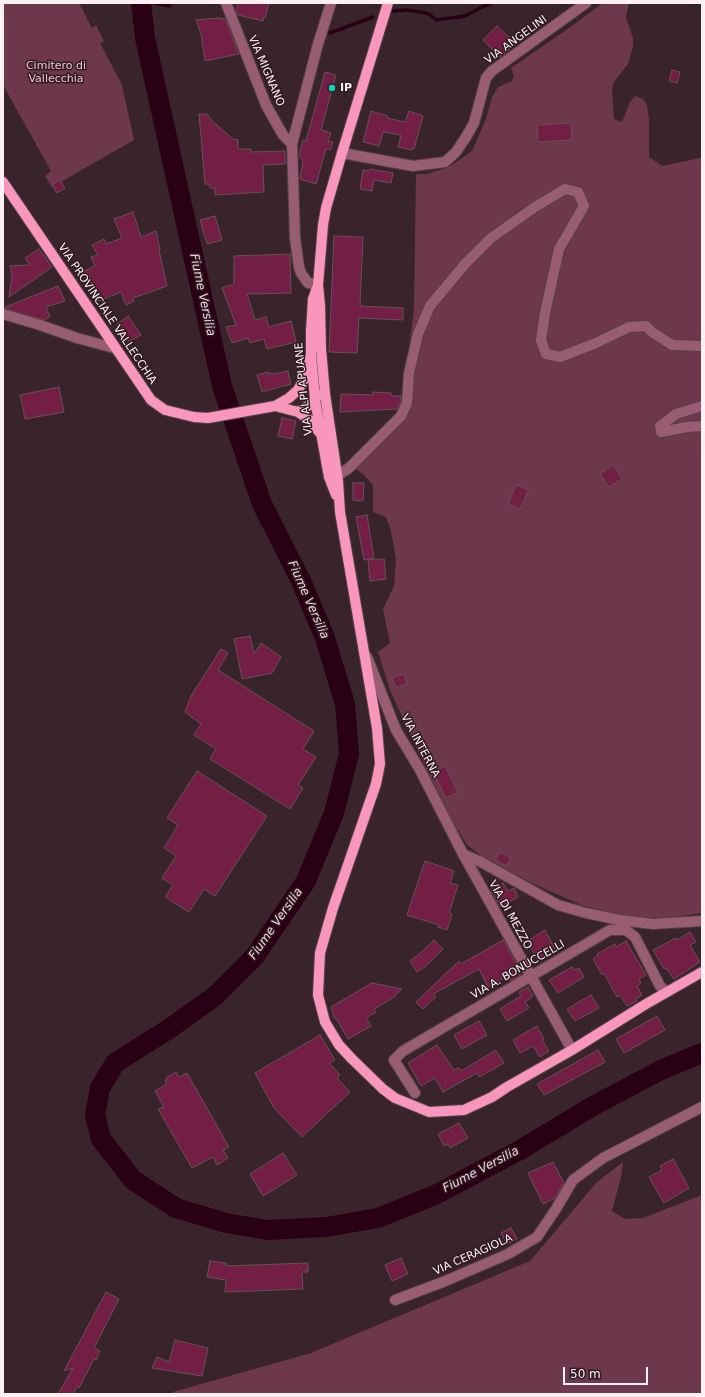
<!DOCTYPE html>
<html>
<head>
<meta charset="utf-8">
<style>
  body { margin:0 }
  #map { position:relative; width:705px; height:1397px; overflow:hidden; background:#3a242c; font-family:"DejaVu Sans",sans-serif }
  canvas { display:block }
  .frame { position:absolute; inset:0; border:4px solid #fff0f4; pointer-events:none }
  .scale { position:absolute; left:563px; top:1367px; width:85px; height:18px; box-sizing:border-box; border:2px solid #fff0f4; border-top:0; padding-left:5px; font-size:12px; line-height:14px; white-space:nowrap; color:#fff0f4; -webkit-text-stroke:3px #2f1b22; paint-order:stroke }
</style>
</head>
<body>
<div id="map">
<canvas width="705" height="1397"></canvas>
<div class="frame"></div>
<div class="scale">50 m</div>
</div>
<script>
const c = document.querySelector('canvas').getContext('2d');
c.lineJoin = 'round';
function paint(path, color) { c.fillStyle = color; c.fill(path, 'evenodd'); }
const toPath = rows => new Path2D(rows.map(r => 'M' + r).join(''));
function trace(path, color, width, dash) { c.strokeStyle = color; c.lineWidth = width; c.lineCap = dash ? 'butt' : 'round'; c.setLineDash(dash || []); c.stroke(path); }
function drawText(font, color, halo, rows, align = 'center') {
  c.font = font + ' "DejaVu Sans",sans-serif'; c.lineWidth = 3; c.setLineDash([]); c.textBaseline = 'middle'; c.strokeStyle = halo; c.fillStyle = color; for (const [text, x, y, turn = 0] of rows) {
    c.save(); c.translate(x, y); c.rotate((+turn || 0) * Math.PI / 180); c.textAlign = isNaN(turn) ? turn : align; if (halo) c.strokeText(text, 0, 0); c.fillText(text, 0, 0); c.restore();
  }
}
paint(toPath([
  [4,3,79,3,92,28,96,25,104,41,100,43,122,85,134,140,52,187,45,176,51,171,3,85,3,4],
  [603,3,629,3,626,17,633,38,633,46,628,64,614,82,612,89,614,119,622,122,630,102,635,96,643,99,647,105,649,120,649,157,662,166,700,158,702,157,702,913,667,918,626,917,581,905,534,884,484,858,467,845,451,819,418,752,390,690,378,652,390,643,383,609,394,586,396,559,391,531,386,517,373,512,373,485,363,474,349,465,401,409,414,310,416,174,427,174,449,167,472,151,486,119,492,97,498,87,512,81,514,76,511,68,569,28],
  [623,1162,621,1177,612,1211,625,1219,643,1218,702,1195,702,1394,173,1394,173,1392,311,1353,530,1261,597,1182]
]), '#6d374c');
trace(toPath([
  [154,3,170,6],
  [393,11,407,10,421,12,429,14,436,20,465,16,480,8,492,3],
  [330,33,373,17]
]), '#2a0114', 3.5);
trace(toPath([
  [141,3,145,38,222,386,262,504,301,581,325,638,345,704,349,754,334,813,306,881,255,956,215,996,169,1029,115,1063,100,1088,95,1115,101,1139,133,1180,176,1208,226,1223,268,1230,326,1227,378,1218,435,1195,520,1150,593,1106,661,1070,702,1053]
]), '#2a0114', 20);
const building = toPath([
  [238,3,269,3,265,18,264,17,263,21,238,15,236,11,238,3],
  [218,18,225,19,239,54,205,61,201,34,196,20,218,18],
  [497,26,516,44,500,57,483,40,497,26],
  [672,70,680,72,677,83,669,81,672,70],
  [325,72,336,75,321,130,331,133,328,141,333,142,330,150,326,149,316,184,300,179,303,161,299,156,303,140,306,141,325,72],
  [371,111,388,116,387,118,405,122,409,111,423,116,414,149,412,149,412,150,398,147,401,135,383,132,379,146,363,142,371,111],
  [199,114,207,114,212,121,233,139,238,140,238,149,251,149,251,152,285,151,285,164,263,165,264,192,215,195,215,188,210,188,209,184,205,184,199,114],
  [571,123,572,140,538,142,537,125,571,123],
  [370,169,393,173,391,183,374,180,372,191,360,189,363,170,369,171,370,169],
  [60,180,65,188,57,193,52,185,60,180],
  [133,212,141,237,156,231,160,250,159,250,167,286,133,298,134,301,126,305,121,292,99,301,90,288,94,287,84,271,95,266,91,257,98,255,92,245,104,239,106,244,122,238,114,219,133,212],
  [215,216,222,240,207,244,200,220,215,216],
  [334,236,363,237,360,306,403,308,403,320,359,318,357,353,329,352,334,236],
  [39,249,52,267,9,297,12,276,10,266,30,265,25,258,39,249],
  [290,254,291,293,247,294,255,320,266,317,269,327,291,321,296,342,267,349,264,339,250,343,248,338,232,343,226,327,236,325,222,288,234,284,234,256,290,254],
  [58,286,65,301,46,307,50,317,44,320,3,308,58,286],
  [128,316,141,335,129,342,117,324,128,316],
  [288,371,291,384,262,392,257,375,268,372,268,374,273,373,274,374,288,371],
  [59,387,64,412,25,419,20,395,59,387],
  [373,392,391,393,391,396,401,396,401,401,397,409,340,412,341,394,373,395,373,392],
  [282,418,296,421,292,439,278,436,282,418],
  [613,465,622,479,609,487,600,474,613,465],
  [353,483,364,483,363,501,353,500,353,483],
  [516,485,529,490,520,509,508,504,516,485],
  [367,515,374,558,364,560,356,517,367,515],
  [384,559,386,579,370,581,368,560,384,559],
  [250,636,254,654,261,643,281,657,272,673,242,679,234,639,250,636],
  [221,649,228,653,218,670,314,731,303,749,316,757,298,785,303,788,290,809,210,759,216,749,194,735,201,724,185,712,191,696,221,649],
  [404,674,407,684,396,687,392,678,404,674],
  [445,766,458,792,446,798,433,772,445,766],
  [197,771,267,816,215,896,204,889,189,912,165,897,173,885,162,878,176,856,164,848,178,825,167,818,197,771],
  [500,852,511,858,506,866,495,860,500,852],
  [425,861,454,871,450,883,458,885,449,913,452,914,447,930,438,927,439,925,407,915,425,861],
  [503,883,508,891,514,888,518,897,500,907,491,890,503,883],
  [545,930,555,949,537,959,527,941,545,930],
  [690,932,696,942,690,945,700,962,674,979,666,968,664,969,653,950,676,938,677,940,690,932],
  [434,940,443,949,426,966,417,972,410,961,423,951,434,940],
  [503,940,521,972,521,975,511,981,506,977,488,987,479,969,433,994,436,997,423,1009,416,1002,459,961,461,964,503,940],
  [626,941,646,975,639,979,641,983,637,986,642,995,636,999,637,1001,627,1006,620,995,617,997,604,973,602,975,593,959,598,956,597,954,615,944,616,947,626,941],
  [572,967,574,970,579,968,584,977,558,993,549,980,572,967],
  [372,983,402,989,394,997,374,1009,376,1012,366,1018,371,1026,348,1039,336,1018,335,1019,331,1007,372,983],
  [528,987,533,996,525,1002,529,1008,507,1021,500,1009,521,996,519,992,528,987],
  [591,995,599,1008,575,1021,567,1009,591,995],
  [657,1016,665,1030,624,1053,616,1039,657,1016],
  [479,1021,487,1035,462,1049,454,1035,479,1021],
  [537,1026,544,1039,542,1040,549,1051,540,1057,533,1046,520,1053,513,1040,537,1026],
  [320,1035,335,1060,329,1063,340,1075,337,1078,350,1092,302,1137,274,1108,255,1073,320,1035],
  [437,1045,454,1070,459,1068,461,1071,496,1050,504,1063,481,1076,479,1077,477,1073,443,1092,435,1078,421,1086,408,1063,437,1045],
  [598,1050,605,1062,544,1095,537,1084,598,1050],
  [176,1072,179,1077,187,1073,229,1147,223,1150,228,1158,217,1165,213,1157,192,1168,158,1109,164,1107,155,1091,167,1084,165,1080,167,1079,166,1078,176,1072],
  [459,1123,468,1138,450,1148,448,1144,444,1146,438,1134,459,1123],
  [283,1153,297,1175,263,1196,250,1174,283,1153],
  [673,1159,689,1188,664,1203,649,1177,662,1170,660,1166,673,1159],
  [553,1162,564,1183,555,1198,543,1204,528,1173,553,1162],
  [511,1228,517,1239,507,1244,501,1233,511,1228],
  [401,1258,408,1274,392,1281,385,1265,401,1258],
  [210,1261,226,1263,226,1266,308,1263,308,1272,302,1272,303,1289,225,1292,226,1280,207,1277,210,1261],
  [106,1292,119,1299,94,1348,100,1351,96,1360,94,1359,79,1388,77,1387,73,1394,58,1394,73,1368,64,1371,106,1292],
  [175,1340,208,1348,202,1376,152,1368,157,1357,169,1362,175,1340]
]);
paint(building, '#731f45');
trace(building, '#685058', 1);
const minor = toPath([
  [226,3,266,105,283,135,292,144,295,238,299,267,301,273,308,283,318,285],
  [292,144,318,44,331,3],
  [342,153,413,166,445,162,456,152,466,137,474,123,486,78,492,71,586,3],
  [3,314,40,325,77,338,114,348],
  [702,406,676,414,660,426,661,432,687,427,702,426],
  [337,476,349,468,401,416,407,403,409,373,418,334,430,306,465,264,491,238,535,207,565,189,578,192,584,206,559,249,545,313,541,340,546,354,560,357,596,343,629,327,646,326,652,332,672,345,702,346],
  [367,657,396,730,420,770,463,854,572,1050],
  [463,854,481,862,558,905,586,913,619,920,653,924,702,921],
  [415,1093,394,1060,403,1051,610,930,626,930,635,937,660,986,667,992],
  [395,1300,443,1282,508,1254,537,1237,556,1209,573,1180,603,1158,702,1107]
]);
const major = toPath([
  [388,3,342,153,326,208,323,225,318,285,320,305,321,349,325,394,338,481,340,512,377,728,380,764,376,784,333,908,320,953,318,995,325,1022,339,1045,352,1059,383,1089,395,1098,429,1112,464,1110,492,1097,507,1087,572,1050,646,1004,702,972],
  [3,182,151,400,165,410,194,417,208,418,275,406,289,398,298,390,307,374,311,354],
  [317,288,313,299,311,331,311,354,315,400,329,477,336,495],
  [275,406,298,412,311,421,319,432],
  [298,412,308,406,315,400,318,395]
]);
trace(minor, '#564148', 12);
trace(major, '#564148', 12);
trace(minor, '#995d73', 10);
trace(major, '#f896bb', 10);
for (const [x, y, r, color] of [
  [332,88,4,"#0bd5b5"]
]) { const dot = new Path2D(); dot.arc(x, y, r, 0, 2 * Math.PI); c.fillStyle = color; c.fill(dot); trace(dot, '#2f1b22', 1.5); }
drawText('11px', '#fff0f4', '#2f1b22', [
  ["VIA ANGELINI",516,40,-36],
  ["VIA MIGNANO",266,71,67],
  ["VIA PROVINCIALE VALLECCHIA",107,314,56],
  ["VIA ALPI APUANE",304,389,-96],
  ["VIA INTERNA",420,746,62],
  ["VIA DI MEZZO",510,915,61],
  ["VIA A. BONUCCELLI",518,970,-30],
  ["VIA CERAGIOLA",473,1255,-24]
]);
drawText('11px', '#f6c3d4', '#2f1b22', [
  ["Cimitero di",56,66],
  ["Vallecchia",56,79]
]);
drawText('bold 11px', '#fff0f4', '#2f1b22', [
  ["IP",340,88]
], 'left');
drawText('italic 12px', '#f0d6de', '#2f1b22', [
  ["Fiume Versilia",202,295,78],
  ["Fiume Versilia",308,600,66],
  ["Fiume Versilia",276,924,-55],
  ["Fiume Versilia",481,1170,-28]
]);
</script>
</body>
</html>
